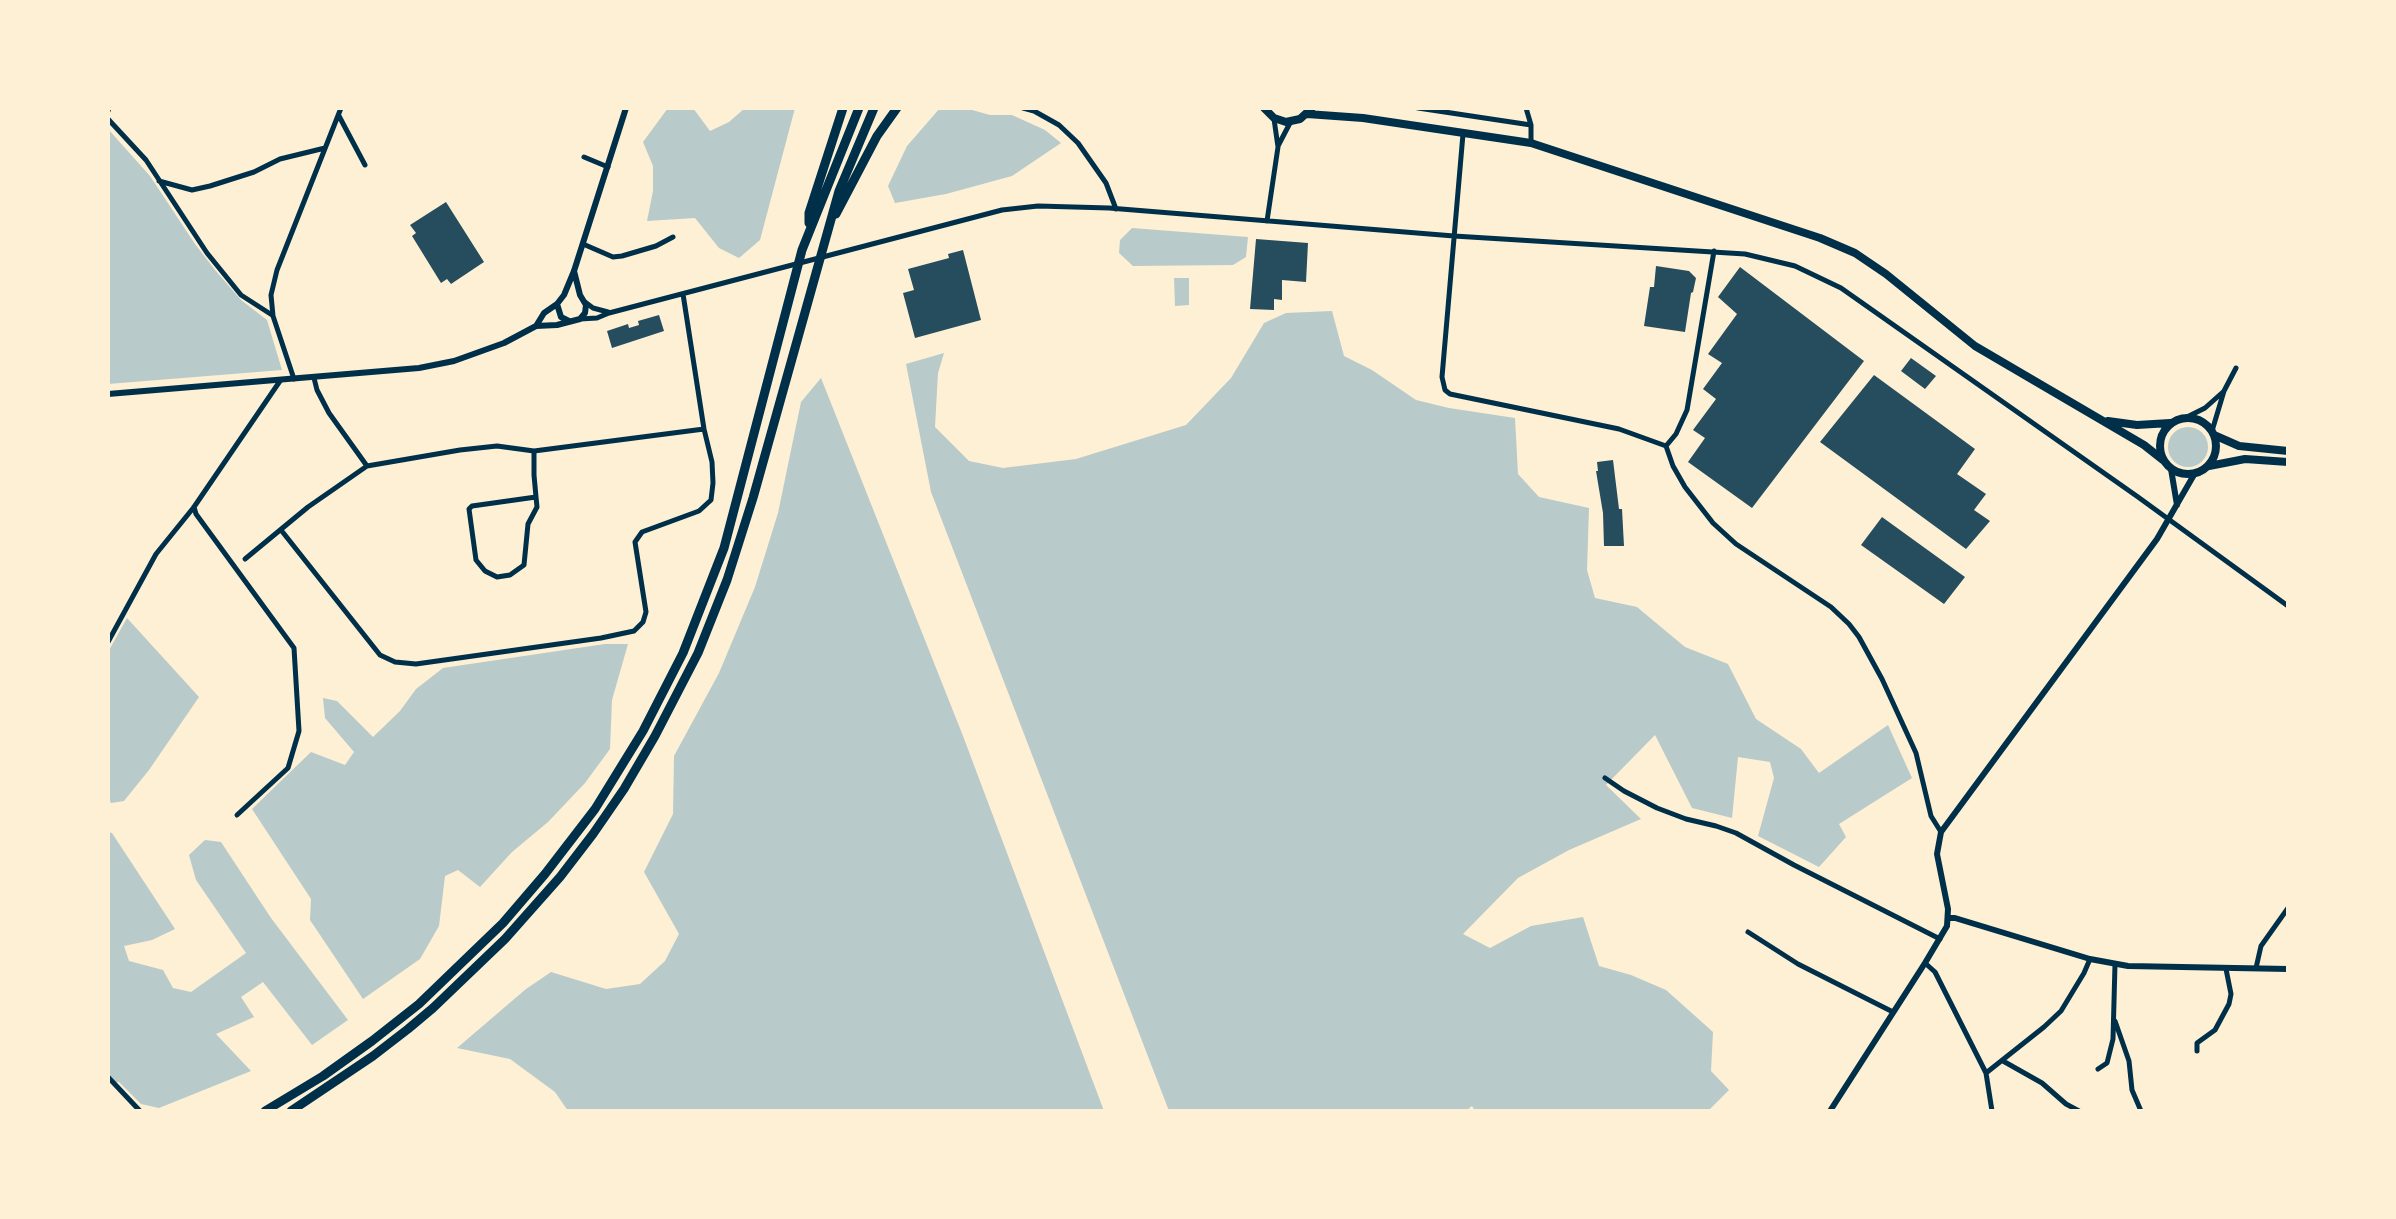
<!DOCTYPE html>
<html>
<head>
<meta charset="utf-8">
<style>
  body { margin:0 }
  #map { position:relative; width:2396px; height:1219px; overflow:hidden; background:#fdf0d5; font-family:Cabin,sans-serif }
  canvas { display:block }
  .frame { position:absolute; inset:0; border:110px solid #fdf0d5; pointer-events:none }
</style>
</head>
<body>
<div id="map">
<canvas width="2396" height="1219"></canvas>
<div class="frame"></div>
</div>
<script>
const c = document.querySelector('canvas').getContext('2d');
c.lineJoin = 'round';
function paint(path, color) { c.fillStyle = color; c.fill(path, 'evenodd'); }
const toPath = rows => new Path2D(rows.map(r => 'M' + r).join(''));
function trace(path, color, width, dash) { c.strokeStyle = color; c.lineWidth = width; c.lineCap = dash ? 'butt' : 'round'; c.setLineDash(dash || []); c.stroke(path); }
paint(toPath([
  [668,108,693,108,710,131,729,122,745,108,795,108,760,240,739,258,719,248,695,218,647,221,653,191,653,166,643,142],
  [940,108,965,108,990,115,1012,115,1045,130,1061,143,1012,176,946,194,895,203,888,186,907,146],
  [108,129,150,176,195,244,215,270,241,300,267,320,282,370,108,384],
  [1132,228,1248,237,1246,257,1233,265,1133,266,1119,253,1120,240],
  [1174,278,1189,278,1189,305,1175,306],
  [1332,311,1344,356,1372,370,1416,400,1449,408,1515,418,1518,474,1539,497,1589,508,1587,570,1595,598,1637,607,1685,647,1728,664,1756,719,1801,749,1819,773,1888,725,1912,778,1839,824,1846,837,1819,867,1758,836,1774,778,1770,762,1738,757,1732,818,1692,808,1655,735,1606,785,1641,819,1569,850,1518,878,1463,934,1490,948,1531,926,1583,917,1599,966,1631,975,1666,990,1713,1032,1711,1071,1729,1090,1708,1111,1565,1111,1563,1109,1558,1111,1475,1111,1472,1106,1466,1111,1169,1111,931,492,906,364,944,353,938,373,935,427,969,461,1003,468,1076,459,1186,425,1231,378,1264,323,1286,313],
  [821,378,963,736,1104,1111,568,1111,555,1092,510,1059,457,1048,526,989,551,972,606,989,640,984,665,961,679,934,644,872,673,814,674,756,719,673,755,587,778,513,801,402],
  '2168 447a20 20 0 1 1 40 0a20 20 0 1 1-40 0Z',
  [127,618,199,697,149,770,124,801,111,803,108,797,108,652],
  [605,644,628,644,612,700,610,749,585,783,548,822,512,852,480,887,458,870,445,876,439,926,420,959,363,999,310,920,311,899,252,809,311,752,345,765,354,752,325,718,323,698,337,701,373,737,400,711,416,689,443,668],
  [108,832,112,833,175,929,152,940,124,946,129,961,163,970,173,988,191,992,246,953,196,880,189,855,205,840,221,842,271,918,348,1020,312,1045,263,982,241,997,254,1017,216,1034,251,1071,159,1108,141,1104,119,1082,108,1083]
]), '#b9caca');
paint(toPath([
  [446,202,484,262,451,284,447,279,441,283,412,236,416,233,410,225],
  [1256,239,1308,243,1306,282,1282,280,1282,300,1274,299,1274,310,1250,309],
  [963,250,981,320,915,338,903,293,914,290,908,269,949,258,948,254],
  [1656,266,1689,271,1696,278,1693,292,1691,293,1685,332,1644,326,1650,287,1654,287],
  [1740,267,1864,361,1752,508,1688,462,1705,438,1693,430,1716,399,1703,389,1722,363,1708,354,1737,314,1718,297],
  [659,315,664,331,612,348,607,331,628,324,629,328,639,325,638,321],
  [1911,358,1936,376,1925,389,1901,371],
  [1874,375,1975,449,1957,474,1986,494,1974,510,1990,521,1966,549,1820,442],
  [1613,460,1619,509,1622,509,1624,546,1604,546,1603,513,1596,471,1598,471,1597,462],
  [1882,517,1965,577,1944,604,1861,545]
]), '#264d5e');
trace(toPath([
  [1023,108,1034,111,1059,125,1078,143,1106,183,1116,209],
  [1418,108,1531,125],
  [1526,108,1531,125,1531,142],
  [108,111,109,108],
  [339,116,365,165],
  [108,119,146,160,207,253,241,295,272,315],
  [1463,134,1442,377,1445,390,1450,394,1619,429,1666,446,1676,434,1687,410,1714,251],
  [1278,146,1290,123],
  [584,157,608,167],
  [159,181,192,190,210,186,254,172,280,159,325,148],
  [1267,221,1278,147,1274,119],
  [583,244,613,257,622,256,656,246,673,237],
  [585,302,593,308,608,312],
  [580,319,597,318,609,313,1002,210,1038,206,1109,208,1454,236,1745,254,1795,266,1841,288,2138,497,2288,606],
  [294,379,273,316,271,295,277,270,341,108],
  [2185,418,2205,408,2223,392],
  [2212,431,2224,391,2236,368],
  [1666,446,1673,466,1685,487,1713,523,1736,544,1831,607,1849,624,1859,637,1882,679,1916,753,1931,816,1941,832],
  [534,451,534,475,536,497,537,507,528,524,524,565,510,575,497,577,485,571,476,560,469,509,472,506,536,497],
  [367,466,460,450,497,446,534,451,704,429],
  [194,507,196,514,294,648,299,731,288,768,237,815],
  [281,530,380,655,395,662,416,664,601,638,634,631,643,622,646,612,635,542,642,532,699,511,711,500,713,483,712,462,704,429,683,294],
  [245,559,308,507,367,466,329,413,317,390,314,378],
  [108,642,156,554,194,507,280,381],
  [1605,778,1624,791,1657,808,1686,819,1716,826,1736,833,1794,865,1940,939],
  [1748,932,1798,964,1893,1012],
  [1925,963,1935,972,1986,1073],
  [2256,968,2261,946,2288,908],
  [2115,1021,2129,1061,2132,1090,2141,1111],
  [2197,1051,2197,1043,2215,1030,2229,1004,2231,994,2226,969],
  [2003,1061,2042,1083,2066,1104,2079,1111],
  [2098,1069,2107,1063,2113,1039,2115,964],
  [108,1077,140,1111],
  [1992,1111,1986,1073,2044,1027,2061,1011,2084,973,2090,959]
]), '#003049', 5);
trace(toPath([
  [557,304,561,317,569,321],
  [536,326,544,313,557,304,564,295,574,271,626,108],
  [108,394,419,368,454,361,504,343,536,326,557,325,580,319,585,313,586,305,580,295,574,271],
  [2171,469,2177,505],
  [1948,918,1955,918,2090,959,2128,966,2288,969],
  [1830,1111,1925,963,1947,926,1948,909,1937,854,1941,832,2157,539,2195,473]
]), '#003049', 6);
trace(toPath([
  [1264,108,1274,118,1286,122,1300,119,1312,108],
  [1307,114,1363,118,1531,143,1820,238,1855,253,1886,274,1975,346,2144,445,2163,460],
  '2160 446a28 28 0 1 1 56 0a28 28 0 1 1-56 0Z',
  [2108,421,2137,425,2170,423],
  [2214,435,2239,446,2288,451],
  [2209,466,2245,459,2288,462]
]), '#003049', 8);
trace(toPath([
  [836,214,877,136,897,108],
  [809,223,809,213,843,108],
  [265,1111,323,1076,372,1041,419,1004,503,923,545,874,595,809,643,731,683,653,724,548,802,250,859,108],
  [291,1111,373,1056,408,1029,433,1008,505,939,560,877,593,834,624,789,655,736,698,653,727,580,753,498,839,191,874,108]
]), '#003049', 9);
</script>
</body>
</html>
